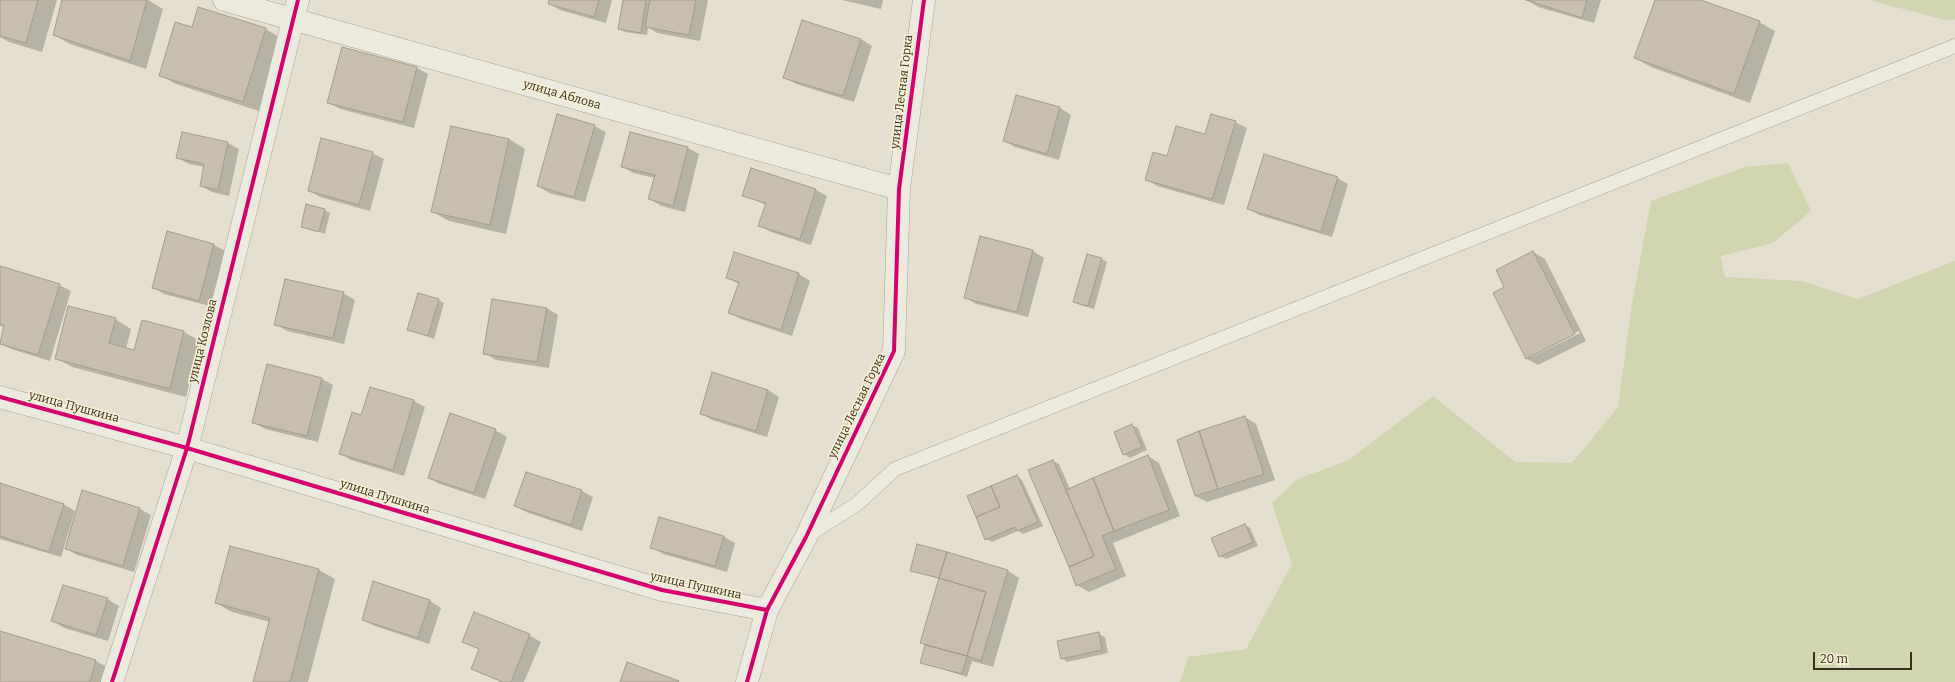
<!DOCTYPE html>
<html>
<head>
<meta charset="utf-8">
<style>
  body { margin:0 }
  #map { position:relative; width:1955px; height:682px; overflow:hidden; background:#e4dfce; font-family:Bitter,serif }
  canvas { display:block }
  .scale { position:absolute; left:1813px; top:652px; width:99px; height:18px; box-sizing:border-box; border:2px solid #382d1e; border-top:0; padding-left:5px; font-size:12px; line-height:14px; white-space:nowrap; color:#382d1e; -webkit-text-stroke:3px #f5efd3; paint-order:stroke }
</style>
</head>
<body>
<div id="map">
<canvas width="1955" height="682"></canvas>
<div class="scale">20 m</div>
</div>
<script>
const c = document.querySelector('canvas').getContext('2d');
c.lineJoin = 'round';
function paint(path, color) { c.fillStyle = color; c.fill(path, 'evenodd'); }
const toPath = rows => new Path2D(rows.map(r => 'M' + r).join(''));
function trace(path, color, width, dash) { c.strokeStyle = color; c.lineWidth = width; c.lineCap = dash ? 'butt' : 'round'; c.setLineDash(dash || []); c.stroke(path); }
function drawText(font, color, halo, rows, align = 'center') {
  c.font = font + ' Bitter,serif'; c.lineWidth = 3.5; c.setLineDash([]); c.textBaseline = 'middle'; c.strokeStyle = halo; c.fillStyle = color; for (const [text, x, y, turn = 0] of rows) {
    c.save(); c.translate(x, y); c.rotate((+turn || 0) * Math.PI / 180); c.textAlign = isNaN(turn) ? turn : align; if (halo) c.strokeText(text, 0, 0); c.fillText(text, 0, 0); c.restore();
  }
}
paint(toPath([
  [1868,0,1955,0,1955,19,1950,21],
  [1788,163,1811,211,1773,243,1720,256,1725,277,1801,281,1858,299,1955,261,1955,682,1180,682,1188,657,1246,649,1292,564,1272,503,1298,479,1349,460,1433,396,1515,462,1572,463,1618,407,1632,304,1651,201,1745,167]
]), '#d1d5b0');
paint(toPath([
  [0,0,57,0,42,52,9,42,0,37],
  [63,0,148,0,163,9,146,69,70,44,54,35],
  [550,0,612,0,606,23,560,10,549,3],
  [624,0,708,0,700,41,657,33,648,27,647,35,625,32,620,29],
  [842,0,883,0,881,9],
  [1527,0,1601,0,1594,23,1538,7],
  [1656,0,1698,0,1759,22,1775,31,1750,103,1651,67,1635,58],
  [199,8,266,29,282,39,259,111,176,84,160,75,193,29],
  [802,21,861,39,872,46,854,102,796,84,784,77],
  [417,68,428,74,414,128,340,109,328,102],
  [1017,97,1060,108,1071,115,1059,160,1015,147,1004,141],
  [1235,122,1247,128,1224,205,1157,186,1146,179,1168,158,1206,135],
  [594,126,606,132,585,202,549,193,538,186],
  [451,127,509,139,525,149,506,234,449,221,433,212],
  [631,133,688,148,699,154,685,212,661,206,650,199,655,178,633,173,622,166],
  [228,143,239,149,229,196,212,192,201,186,205,167,189,164,178,158],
  [372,153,384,159,370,211,320,197,309,190],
  [752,169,816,190,827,196,811,245,771,232,759,225,766,205,743,195],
  [1337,178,1348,184,1332,237,1259,215,1248,208],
  [325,210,330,213,325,234,302,226],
  [167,232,214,245,225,251,210,306,164,294,153,287],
  [981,237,1033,251,1044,258,1028,317,976,304,965,297],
  [1533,252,1545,259,1586,341,1538,365,1527,359,1505,288],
  [1579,331,1580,333,1532,357,1532,355],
  [735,254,799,274,810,281,792,336,741,319,730,313,739,284,727,278],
  [1102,259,1107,262,1094,309,1080,305,1074,302],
  [0,267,59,285,71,291,50,361,11,349,0,343,4,327,0,326],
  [343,293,355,300,344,344,287,331,275,324],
  [439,300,444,303,434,339,408,329],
  [546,308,558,315,549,368,496,360,484,353],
  [115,319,131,329,126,349,135,351,143,321,184,332,200,341,186,397,72,367,56,358],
  [713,373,768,390,779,397,767,437,712,420,701,413],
  [322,379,333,385,318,442,265,429,253,422],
  [370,388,414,401,425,407,404,476,351,460,340,453,362,417],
  [1245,417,1256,424,1275,480,1207,502,1195,496],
  [1132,425,1138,428,1147,450,1130,458,1124,454],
  [495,430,507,437,485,499,440,484,429,478],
  [1148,456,1159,463,1180,516,1113,543,1126,576,1089,592,1077,585,1053,461,1059,464,1070,489],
  [1017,476,1022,480,1043,526,1023,534,1018,531,992,542,986,539],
  [0,485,63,504,75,511,61,557,0,539],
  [582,491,593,497,582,531,526,512,515,506],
  [140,509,151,515,134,572,77,555,66,548],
  [1245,525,1250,528,1258,546,1226,559,1220,556],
  [724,537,735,543,727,572,663,554,651,547],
  [231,547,319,570,335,579,308,682,254,682,270,622,232,612,216,603],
  [947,553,1008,571,1019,578,993,667,972,661,967,677,921,662,926,645,921,642,940,579,911,570],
  [374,583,430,601,441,608,429,644,375,626,363,620],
  [107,599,119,606,108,641,64,628,53,621],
  [0,632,96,661,112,670,108,682,0,682],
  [1099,634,1105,637,1108,653,1067,662,1062,658],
  [529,635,541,642,524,682,501,682,472,669,480,650,463,641]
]), '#0003');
const building = toPath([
  [0,0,38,0,26,43,0,36,0,0],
  [62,0,147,0,130,61,53,35,62,0],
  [549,0,599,0,594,17,548,4,549,0],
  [623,0,646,0,641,33,618,29,623,0],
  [650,0,696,0,689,35,645,27,650,0],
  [1526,0,1587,0,1582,18,1526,0],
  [1655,0,1701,0,1760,21,1734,94,1634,58,1655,0],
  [198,7,266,28,243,102,159,76,175,22,192,27,198,7],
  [802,20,861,39,843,96,783,78,802,20],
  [342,47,417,67,403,122,327,103,342,47],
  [1016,95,1060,107,1047,154,1003,141,1016,95],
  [557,114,595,125,574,197,537,186,557,114],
  [1211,114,1236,121,1212,199,1145,180,1153,152,1167,156,1176,126,1205,134,1211,114],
  [451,126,509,139,490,225,431,212,451,126],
  [182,132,228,142,218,190,200,186,204,164,176,158,182,132],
  [630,132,688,147,673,206,648,199,655,175,621,167,630,132],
  [321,138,373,152,359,205,308,191,321,138],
  [1264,154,1338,177,1321,232,1247,209,1264,154],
  [751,168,816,189,800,239,758,226,766,203,742,196,751,168],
  [306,204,325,209,319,232,301,227,306,204],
  [167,231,214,244,199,301,152,288,167,231],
  [980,236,1033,250,1017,312,964,298,980,236],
  [1533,251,1575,334,1526,359,1493,293,1504,287,1496,270,1533,251],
  [734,252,799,273,781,330,728,313,739,282,726,278,734,252],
  [1087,254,1102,258,1088,306,1073,302,1087,254],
  [0,266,60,284,38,355,0,344,4,325,0,324,0,266],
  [285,279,344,292,333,338,274,325,285,279],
  [418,293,439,299,428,336,407,330,418,293],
  [492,299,547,308,537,362,483,354,492,299],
  [68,306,116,318,109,343,134,350,142,320,184,331,170,389,55,359,68,306],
  [267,364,322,378,307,436,252,423,267,364],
  [712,372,768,390,756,431,700,414,712,372],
  [370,387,414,400,393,470,339,454,352,412,361,415,370,387],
  [450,413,496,429,474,493,428,478,450,413],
  [1245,416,1264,474,1218,489,1199,431,1245,416],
  [1132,424,1142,447,1123,455,1114,432,1132,424],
  [1199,431,1218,489,1195,496,1177,440,1199,431],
  [1148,455,1169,510,1114,531,1093,478,1148,455],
  [1053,460,1094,556,1069,567,1028,470,1053,460],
  [526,472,582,490,571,525,514,506,526,472],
  [1017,475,1038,522,1017,531,1015,527,985,540,976,517,1000,507,991,486,1017,475],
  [1093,478,1114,531,1102,536,1116,569,1076,586,1069,567,1094,556,1066,490,1093,478],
  [0,483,64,504,49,552,0,536,0,483],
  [991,486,1000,507,976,517,967,496,991,486],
  [82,490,140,508,123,566,65,549,82,490],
  [659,517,724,536,715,566,650,548,659,517],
  [1245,524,1253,542,1219,557,1211,538,1245,524],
  [917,544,947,552,939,578,910,571,917,544],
  [230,546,319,569,290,682,253,682,270,618,215,603,230,546],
  [947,552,1008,570,981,661,967,656,986,592,939,578,947,552],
  [939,578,986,592,967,656,920,643,939,578],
  [373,581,430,600,418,638,362,620,373,581],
  [63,585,108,598,96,635,51,621,63,585],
  [474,612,530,634,511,682,503,682,471,669,479,649,462,642,474,612],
  [0,631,96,660,90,682,0,682,0,631],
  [1099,632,1102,650,1061,659,1057,641,1099,632],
  [925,645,967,656,962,674,920,663,925,645],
  [627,662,679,681,678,682,620,682,627,662]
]);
paint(building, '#c8beae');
trace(building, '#a59b8d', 1);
const lane = toPath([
  [808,535,857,504,895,469,1955,46]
]);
const street = toPath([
  [224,0,899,189],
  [0,397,187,448,662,590,767,610],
  [112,682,187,448,298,0],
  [747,682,767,610,806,537,894,351,899,189,924,0]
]);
trace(lane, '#aaa496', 15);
trace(street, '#aaa496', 23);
trace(lane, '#ece9df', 14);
trace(street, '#ece9df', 22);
trace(toPath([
  [0,397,187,448,662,590,767,610],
  [112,682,187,448,298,0],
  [747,682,767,610,806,537,894,351,899,189,924,0]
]), '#d6006c', 4);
drawText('12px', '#382d1e', '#f5efd3', [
  ["улица Лесная Горка",902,92,-83],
  ["улица Аблова",562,95,16],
  ["улица Козлова",203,341,-76],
  ["улица Лесная Горка",857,406,-64],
  ["улица Пушкина",74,407,15],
  ["улица Пушкина",385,497,17],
  ["улица Пушкина",696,586,12]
]);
</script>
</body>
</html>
